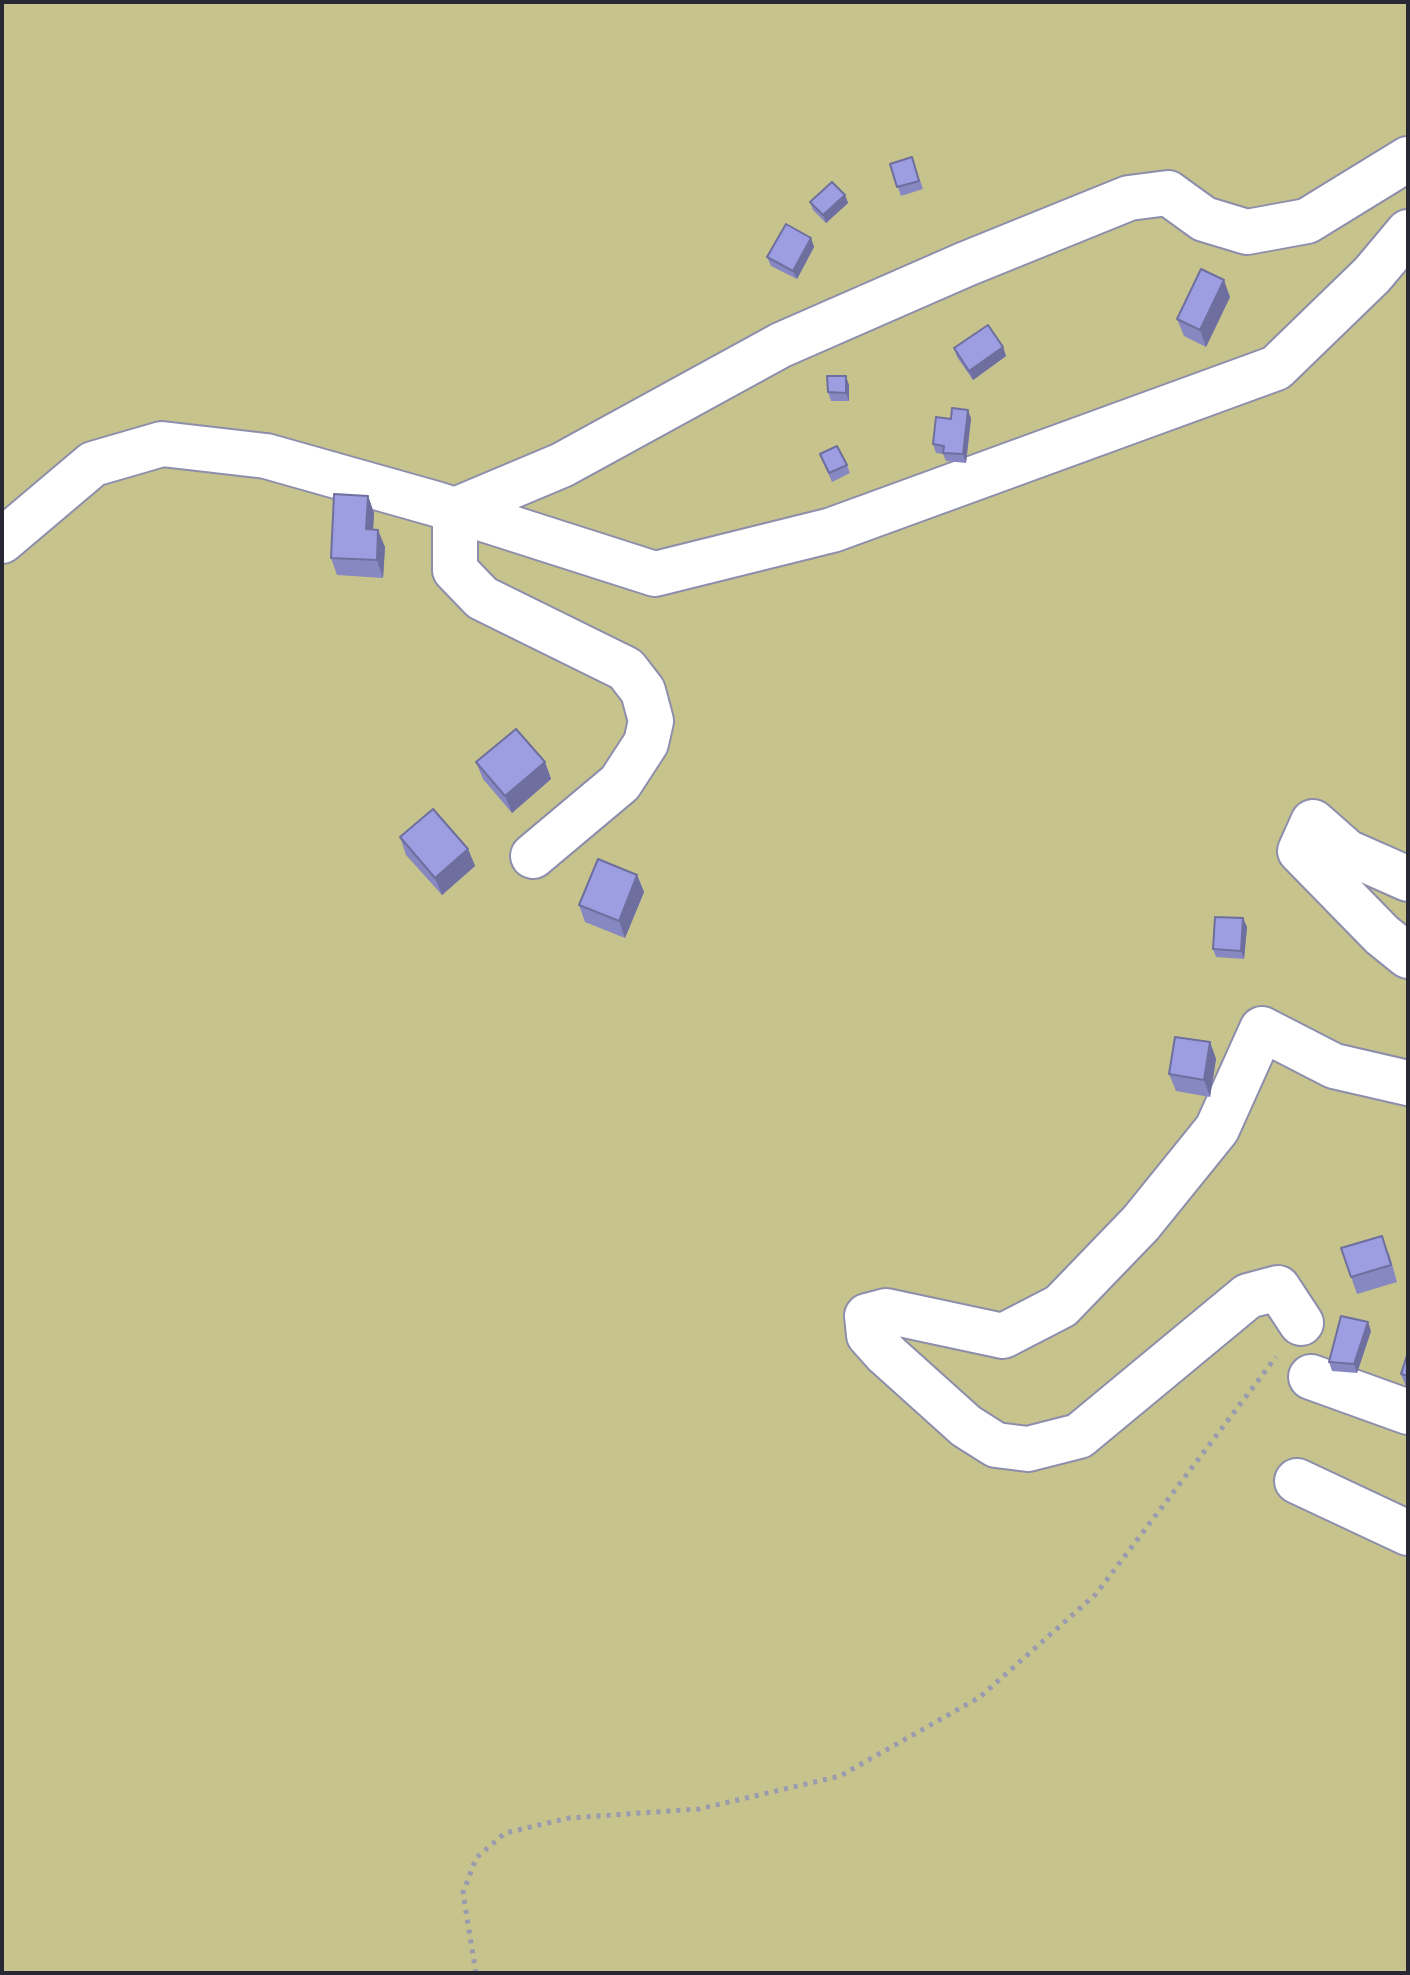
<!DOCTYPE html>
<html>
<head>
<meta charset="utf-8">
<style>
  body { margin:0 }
  #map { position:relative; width:1410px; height:1975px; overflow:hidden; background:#dfe1fa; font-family:Jost,sans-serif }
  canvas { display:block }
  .frame { position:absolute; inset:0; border:4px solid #282834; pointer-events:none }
</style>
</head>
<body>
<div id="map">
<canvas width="1410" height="1975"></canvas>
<div class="frame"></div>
</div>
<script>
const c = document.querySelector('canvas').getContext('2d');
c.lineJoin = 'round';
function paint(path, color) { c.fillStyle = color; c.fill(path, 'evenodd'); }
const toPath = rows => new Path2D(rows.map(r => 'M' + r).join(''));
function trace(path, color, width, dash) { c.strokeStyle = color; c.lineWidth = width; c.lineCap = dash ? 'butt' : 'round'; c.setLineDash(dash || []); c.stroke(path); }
paint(toPath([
  [2,2,1408,2,1408,1973,2,1973]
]), '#c7c38d');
const minor = toPath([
  [2,541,93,464,162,444,266,456,436,504,655,574,832,530,1276,368,1372,275,1408,232],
  [533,856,620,783,646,743,651,721,643,691,626,669,482,598,455,570,455,510,562,465,781,345,966,264,1129,198,1168,193,1204,219,1247,232,1307,221,1408,159],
  [1408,879,1347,852,1313,822,1300,851,1382,935,1408,956],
  [1301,1323,1278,1288,1248,1296,1079,1436,1028,1449,996,1445,966,1426,886,1354,869,1335,867,1316,886,1311,1003,1336,1061,1306,1141,1223,1217,1129,1262,1029,1334,1066,1408,1083],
  [1311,1377,1408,1412],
  [1297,1481,1408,1533]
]);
trace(minor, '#8d8eab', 48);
trace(toPath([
  [476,1973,463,1893,476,1858,505,1833,569,1818,699,1809,840,1776,980,1697,1096,1594,1276,1357]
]), '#9a9baf', 5, [4, 6]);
trace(minor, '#fff', 44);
paint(toPath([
  [912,157,923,189,901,196,890,164],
  [845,195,848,203,826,223,813,210,810,202],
  [811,238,814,247,797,279,771,266,767,257],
  [1230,297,1206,347,1184,336,1177,319],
  [1003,347,1006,356,973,380,957,357,954,348],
  [849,385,849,401,831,401,828,392],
  [971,418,966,463,946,461,943,454,936,453,933,444,951,419],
  [820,454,847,465,850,473,832,482],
  [368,496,374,513,373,530,385,547,383,578,337,575,331,558],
  [476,762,545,762,551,779,512,813,483,779],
  [400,837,468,849,475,866,442,895,406,855],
  [637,875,644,892,625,938,585,922,579,905],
  [1243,918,1247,927,1244,959,1216,957,1213,949],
  [1210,1042,1216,1059,1210,1097,1176,1091,1169,1074],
  [1341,1248,1389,1253,1397,1282,1357,1294],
  [1371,1331,1357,1373,1332,1371,1329,1362],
  [1408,1352,1408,1392,1401,1374]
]), '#8788c2');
paint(toPath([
  [845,195,848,203,826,223,823,215],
  [811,238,814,247,797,279,793,271],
  [1224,280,1230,297,1206,347,1200,330],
  [1003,347,1006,356,973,380,969,371],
  [846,376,849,385,849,401,846,393],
  [968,410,971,418,966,463,963,454],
  [368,496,374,513,372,547,366,529],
  [378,530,385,547,383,578,377,560],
  [545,762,551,779,512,813,505,796],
  [468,849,475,866,442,895,435,878],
  [637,875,644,892,625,938,619,921],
  [1243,918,1247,927,1244,959,1241,951],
  [1210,1042,1216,1059,1210,1097,1204,1080],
  [1368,1322,1371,1331,1357,1373,1354,1364]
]), '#6e6f9e');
const building = toPath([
  [912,157,919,181,897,187,890,164,912,157],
  [832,182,845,195,823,215,810,202,832,182],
  [786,224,811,238,793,271,767,257,786,224],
  [1201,269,1224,280,1200,330,1177,319,1201,269],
  [988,325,1003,347,969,371,954,348,988,325],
  [827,376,846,376,846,393,828,392,827,376],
  [952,408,968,410,963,454,943,453,944,446,933,444,936,417,951,419,952,408],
  [837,446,847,465,829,473,820,454,837,446],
  [334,494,368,496,366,529,378,530,377,560,331,558,334,494],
  [516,729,545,762,505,796,476,762,516,729],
  [433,809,468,849,435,878,400,837,433,809],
  [598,859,637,875,619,921,579,905,598,859],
  [1215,917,1243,918,1241,951,1213,949,1215,917],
  [1175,1037,1210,1042,1204,1080,1169,1074,1175,1037],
  [1382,1236,1391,1265,1351,1277,1341,1248,1382,1236],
  [1341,1316,1368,1322,1354,1364,1329,1362,1341,1316],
  [1408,1352,1408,1376,1401,1374,1408,1352]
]);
paint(building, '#9d9ee2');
trace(building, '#6e6f9e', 2);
</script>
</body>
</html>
